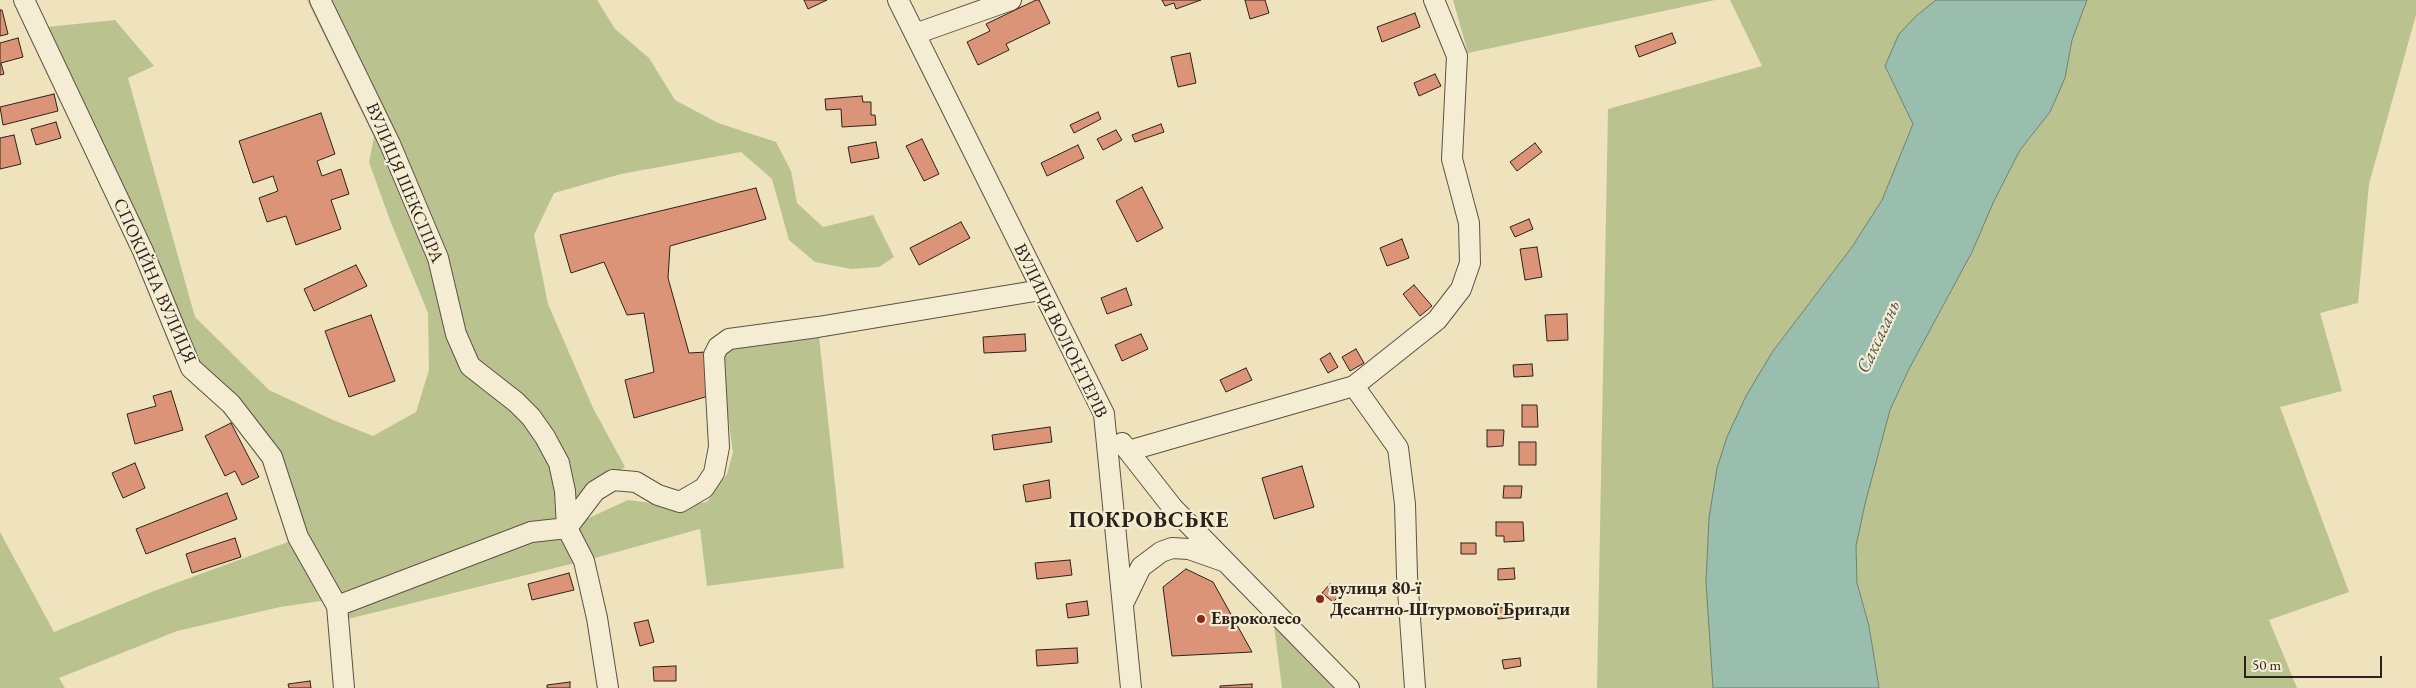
<!DOCTYPE html>
<html>
<head>
<meta charset="utf-8">
<style>
  body { margin:0 }
  #map { position:relative; width:2416px; height:688px; overflow:hidden; background:#eee3bd; font-family:"EB Garamond",serif }
  canvas { display:block }
  .scale { position:absolute; left:2244px; top:656px; width:138px; height:22px; box-sizing:border-box; border:2px solid #2d221b; border-top:0; padding-left:6px; font-size:15px; line-height:18px; white-space:nowrap; color:#2d221b; -webkit-text-stroke:4px #f4edd4; paint-order:stroke }
</style>
</head>
<body>
<div id="map">
<canvas width="2416" height="688"></canvas>
<div class="scale">50 m</div>
</div>
<script>
const c = document.querySelector('canvas').getContext('2d');
c.lineJoin = 'round';
function paint(path, color) { c.fillStyle = color; c.fill(path, 'evenodd'); }
const toPath = rows => new Path2D(rows.map(r => 'M' + r).join(''));
function trace(path, color, width, dash) { c.strokeStyle = color; c.lineWidth = width; c.lineCap = dash ? 'butt' : 'round'; c.setLineDash(dash || []); c.stroke(path); }
function drawText(font, color, halo, rows, align = 'center') {
  c.font = font + ' "EB Garamond",serif'; c.lineWidth = 4.5; c.setLineDash([]); c.textBaseline = 'middle'; c.strokeStyle = halo; c.fillStyle = color; for (const [text, x, y, turn = 0] of rows) {
    c.save(); c.translate(x, y); c.rotate((+turn || 0) * Math.PI / 180); c.textAlign = isNaN(turn) ? turn : align; if (halo) c.strokeText(text, 0, 0); c.fillText(text, 0, 0); c.restore();
  }
}
paint(toPath([
  [307,0,597,0,615,29,649,58,675,100,718,123,776,142,791,171,797,203,823,227,873,215,894,257,879,267,851,269,815,262,789,240,772,179,741,152,621,174,554,193,534,235,548,304,593,408,625,467,593,488,561,521,341,598,280,607,177,631,59,678,65,688,0,688,0,532,54,632,154,591,307,535,278,451,199,364,153,249,47,27,115,20,154,66,128,78,195,317,269,390,333,420,373,436,416,412,429,370,428,313,391,223,369,162,374,137],
  [1453,0,1715,0,1468,53],
  [1730,0,1936,0,1916,16,1885,66,1913,124,1882,200,1852,247,1773,351,1709,518,1706,582,1713,688,1597,688,1608,109,1762,66],
  [2087,0,2416,0,2416,15,2369,184,2358,303,2320,313,2342,391,2280,407,2349,592,2269,620,2297,688,1879,688,1869,626,1857,583,1856,546,1865,504,1890,410,1909,369,1972,252,1994,201,2020,150,2050,112,2065,78,2072,40],
  [818,327,844,568,707,586,700,529,584,561,567,528,628,500,675,506,707,502,727,474,733,452,718,347],
  [565,534,579,562,344,620,343,609,532,537],
  [1272,609,1349,688,1282,688]
]), '#bac390');
const water = toPath([
  [1936,0,2087,0,2072,40,2065,78,2050,112,2020,150,1994,201,1972,252,1909,369,1890,410,1865,504,1856,546,1857,583,1869,626,1879,688,1713,688,1706,582,1709,518,1717,468,1727,437,1746,396,1773,351,1852,247,1882,200,1913,124,1885,66,1899,34,1916,16,1936,0]
]);
paint(water, '#9abead');
trace(water, '#6e8073', 1);
const building = toPath([
  [804,0,827,0,808,9,804,0],
  [1036,0,1039,0,1050,23,1006,44,1009,50,978,65,967,42,990,31,986,24,1036,0],
  [1162,0,1201,0,1176,9,1174,3,1165,6,1162,0],
  [1245,0,1265,0,1269,13,1250,19,1245,0],
  [0,10,2,10,8,34,0,36,0,10],
  [1415,13,1420,27,1382,42,1377,27,1415,13],
  [1672,33,1676,43,1639,57,1635,46,1672,33],
  [18,38,23,57,1,63,4,74,0,75,0,43,18,38],
  [1190,53,1196,83,1178,87,1171,57,1190,53],
  [1435,74,1441,86,1419,96,1414,83,1435,74],
  [54,94,58,111,3,125,0,107,54,94],
  [862,96,863,102,871,102,871,115,875,115,876,125,842,127,841,109,826,110,825,99,862,96],
  [1098,112,1101,119,1074,133,1070,125,1098,112],
  [321,113,335,154,317,161,322,176,341,169,349,194,331,200,341,229,296,245,286,216,267,222,259,198,278,191,273,176,253,183,239,141,321,113],
  [56,122,61,138,36,145,31,129,56,122],
  [1161,124,1164,132,1135,142,1132,135,1161,124],
  [1116,130,1122,140,1103,150,1097,139,1116,130],
  [14,135,21,164,0,169,0,138,14,135],
  [922,139,939,174,924,181,906,146,922,139],
  [876,142,879,158,851,163,848,147,876,142],
  [1535,143,1542,152,1517,171,1510,162,1535,143],
  [1078,145,1084,158,1047,176,1041,163,1078,145],
  [1142,187,1163,228,1137,242,1116,201,1142,187],
  [756,188,766,219,670,246,668,278,689,353,706,352,712,395,634,418,625,380,654,372,644,313,627,315,604,262,571,273,560,235,756,188],
  [1529,219,1533,229,1515,237,1510,227,1529,219],
  [961,222,970,238,919,265,910,248,961,222],
  [1402,239,1409,258,1387,266,1380,248,1402,239],
  [1537,247,1542,277,1525,280,1520,249,1537,247],
  [356,265,367,286,314,311,304,289,356,265],
  [1414,285,1432,306,1420,316,1403,294,1414,285],
  [1126,288,1132,305,1107,314,1101,298,1126,288],
  [1567,314,1568,340,1547,341,1545,315,1567,314],
  [371,315,395,381,349,397,325,331,371,315],
  [1025,334,1026,351,984,353,983,337,1025,334],
  [1141,334,1148,349,1122,361,1115,345,1141,334],
  [1356,349,1364,363,1350,371,1342,357,1356,349],
  [1330,353,1338,367,1328,373,1320,359,1330,353],
  [1532,364,1533,376,1514,377,1513,365,1532,364],
  [1246,368,1252,380,1226,392,1220,380,1246,368],
  [171,391,183,430,135,444,127,414,156,406,153,396,171,391],
  [1522,405,1537,405,1538,427,1522,427,1522,405],
  [231,423,259,477,242,485,235,471,225,476,205,436,231,423],
  [1050,427,1052,442,994,450,992,435,1050,427],
  [1487,430,1504,430,1503,446,1487,447,1487,430],
  [1519,442,1536,442,1536,465,1519,465,1519,442],
  [135,463,145,488,123,498,112,473,135,463],
  [1302,466,1314,507,1274,519,1262,478,1302,466],
  [1049,480,1051,498,1026,502,1023,485,1049,480],
  [1504,486,1522,486,1521,498,1503,498,1504,486],
  [227,493,237,519,146,554,136,529,227,493],
  [1496,522,1523,522,1524,541,1504,542,1504,536,1496,536,1496,522],
  [235,538,241,557,192,573,186,554,235,538],
  [1461,543,1476,543,1476,554,1461,554,1461,543],
  [1070,560,1072,575,1037,579,1035,563,1070,560],
  [1514,568,1515,579,1498,580,1498,569,1514,568],
  [1186,569,1213,582,1252,652,1172,656,1163,587,1186,569],
  [569,573,574,590,532,600,528,584,569,573],
  [1330,584,1341,594,1333,602,1322,593,1330,584],
  [1087,601,1089,615,1068,618,1066,604,1087,601],
  [1514,607,1515,617,1498,619,1497,608,1514,607],
  [648,620,654,642,640,646,634,623,648,620],
  [1077,648,1078,663,1037,666,1036,650,1077,648],
  [1520,658,1521,666,1504,669,1502,660,1520,658],
  [676,666,676,681,654,681,653,667,676,666],
  [310,681,311,688,289,688,288,684,310,681],
  [570,682,570,688,547,688,547,685,570,682],
  [1252,684,1252,688,1220,688,1220,686,1252,684]
]);
paint(building, '#db9478');
trace(building, '#2d221b', 1);
const minor = toPath([
  [24,0,143,251,191,368,231,404,272,457,298,537,337,606,344,688],
  [320,0,390,144,438,258,456,334,470,366,516,402,531,417,545,437,559,463,565,491,567,528,584,561,597,618,608,688],
  [898,0,1104,414,1131,688],
  [915,34,1011,0],
  [1354,386,1398,448,1405,504,1407,576,1415,688],
  [1122,443,1173,508,1349,688],
  [1128,451,1354,386,1437,320,1461,289,1470,263,1469,223,1452,159,1457,56,1434,0],
  [1123,604,1141,567,1161,552,1172,548,1189,549,1223,561],
  [337,606,531,532,567,528,595,491,613,480,636,482,658,495,680,502,704,488,714,473,719,447,714,355,718,347,729,339,818,327,1041,290]
]);
trace(minor, '#5d5244', 22);
trace(minor, '#f4edd4', 20);
for (const [x, y, r, color] of [
  [1320,599,5,"#8f2418"],
  [1201,619,5,"#8f2418"]
]) { const dot = new Path2D(); dot.arc(x, y, r, 0, 2 * Math.PI); c.fillStyle = color; c.fill(dot); trace(dot, '#f4edd4', 2); }
drawText('18px', '#2d221b', '#f4edd4', [
  ["ВУЛИЦЯ ШЕКСПІРА",404,183,67],
  ["СПОКІЙНА ВУЛИЦЯ",154,281,66],
  ["ВУЛИЦЯ ВОЛОНТЕРІВ",1060,331,64]
]);
drawText('bold 18px', '#2d221b', '#f4edd4', [
  ["вулиця 80-ї",1330,589],
  ["Десантно-Штурмової Бригади",1330,610],
  ["Евроколесо",1211,619]
], 'left');
drawText('italic 19px', '#4e5147', '#f4edd4', [
  ["Саксагань",1879,337,-65]
]);
c.letterSpacing = '1px';
drawText('bold 22px', '#2d221b', '#f4edd4', [
  ["ПОКРОВСЬКЕ",1149,521]
]);
c.letterSpacing = '0px';
</script>
</body>
</html>
